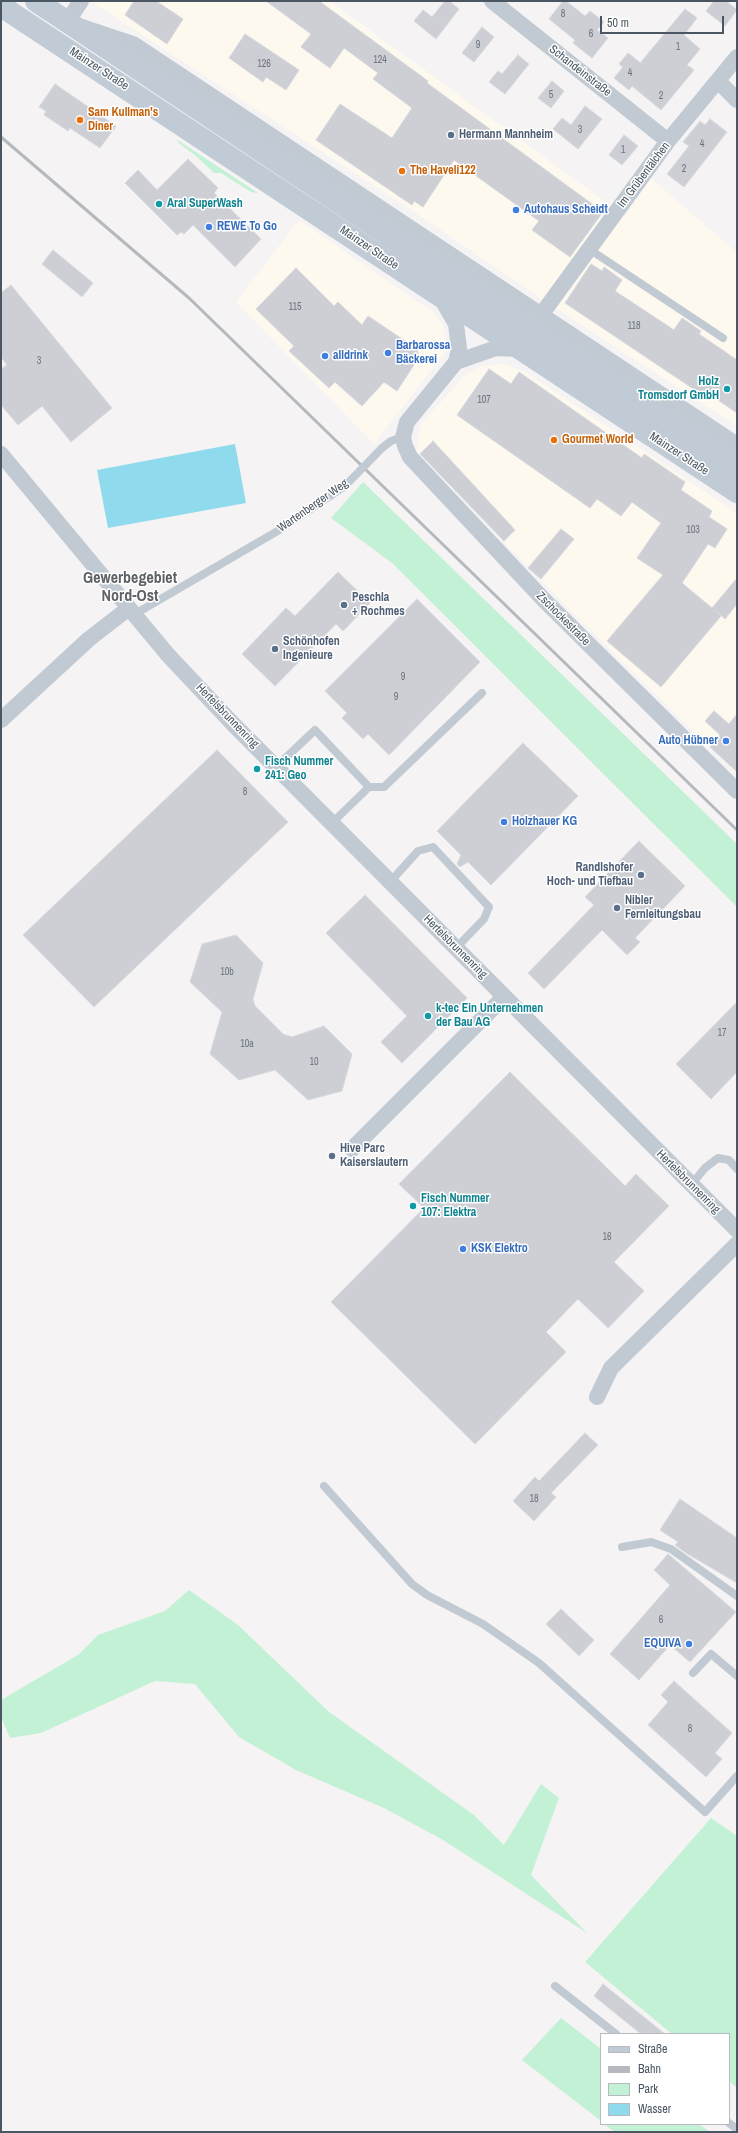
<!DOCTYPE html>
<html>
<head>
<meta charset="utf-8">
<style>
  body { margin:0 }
  #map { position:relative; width:738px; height:2133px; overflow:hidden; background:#f5f3f3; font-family:"Archivo Narrow",sans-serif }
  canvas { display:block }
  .frame { position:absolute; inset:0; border:2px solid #4a5661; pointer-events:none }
  .legend { position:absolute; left:600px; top:2033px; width:130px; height:92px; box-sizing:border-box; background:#fff; border:1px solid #b7bbc0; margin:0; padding:5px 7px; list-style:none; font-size:12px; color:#4a5661 }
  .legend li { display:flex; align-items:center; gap:8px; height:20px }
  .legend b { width:20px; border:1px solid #b7bbc0 }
  .scale { position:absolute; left:600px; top:16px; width:124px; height:18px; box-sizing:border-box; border:2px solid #4a5661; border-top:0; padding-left:5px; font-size:12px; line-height:14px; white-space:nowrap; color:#4a5661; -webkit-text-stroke:3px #fff; paint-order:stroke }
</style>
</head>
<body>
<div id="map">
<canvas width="738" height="2133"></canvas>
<div class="frame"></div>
<ul class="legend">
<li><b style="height:5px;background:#c1cbd6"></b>Straße</li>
<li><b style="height:5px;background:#b5b8bd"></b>Bahn</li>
<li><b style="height:11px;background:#c3f1d5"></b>Park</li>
<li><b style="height:11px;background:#90daee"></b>Wasser</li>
</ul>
<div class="scale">50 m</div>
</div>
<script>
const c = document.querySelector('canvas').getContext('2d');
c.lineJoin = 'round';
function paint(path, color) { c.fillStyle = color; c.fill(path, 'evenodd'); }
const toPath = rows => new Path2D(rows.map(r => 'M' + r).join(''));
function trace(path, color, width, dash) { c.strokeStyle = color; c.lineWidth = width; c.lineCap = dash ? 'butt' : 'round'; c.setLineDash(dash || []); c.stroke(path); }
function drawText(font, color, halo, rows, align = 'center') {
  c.font = font + ' "Archivo Narrow",sans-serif'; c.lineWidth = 3; c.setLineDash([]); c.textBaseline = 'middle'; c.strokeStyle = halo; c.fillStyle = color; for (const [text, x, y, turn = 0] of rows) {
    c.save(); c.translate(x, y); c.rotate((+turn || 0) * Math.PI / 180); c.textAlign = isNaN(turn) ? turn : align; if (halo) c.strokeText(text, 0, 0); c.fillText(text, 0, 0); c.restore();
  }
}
paint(toPath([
  [94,1,330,1,625,216,651,178,737,253,737,426,534,294,419,215,93,3],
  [299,220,434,313,443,325,446,338,444,354,374,444,236,302],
  [502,364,524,371,737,513,737,774,573,613,417,452,420,425,465,375,481,366]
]), '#fdf9ef');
paint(toPath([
  [176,139,258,193,251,192,221,173,214,173,196,156,180,144],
  [363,482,737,844,737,907,392,563,331,518],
  [189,1590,238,1625,329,1712,474,1815,504,1845,541,1784,559,1798,531,1875,587,1933,443,1840,384,1808,296,1770,239,1737,195,1684,155,1681,41,1733,10,1738,1,1717,1,1700,78,1655,98,1635,165,1611],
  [711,1818,737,1836,737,2088,729,2081,729,2034,672,2034,585,1962],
  [561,2018,601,2049,601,2121,522,2060],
  [604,2124,699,2124,710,2132,615,2132]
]), '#c3f1d5');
paint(toPath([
  [235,444,246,503,108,528,97,470]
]), '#90daee');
const building = toPath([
  [134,1,156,1,183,19,167,44,125,15,134,1],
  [266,1,319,1,428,81,427,83,603,212,570,257,532,230,539,221,454,160,423,207,414,201,412,205,316,140,340,104,392,138,412,108,373,79,378,73,344,48,330,68,301,47,311,34,266,1],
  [445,1,449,1,459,9,436,39,414,21,423,10,432,17,445,1],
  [563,1,566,1,585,16,590,11,604,22,597,30,608,38,592,58,573,43,575,40,549,19,563,1],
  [714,1,726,1,737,10,725,26,706,11,714,1],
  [685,9,697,18,684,35,700,49,687,65,694,70,661,110,632,86,629,90,614,78,623,67,619,64,628,53,642,64,641,62,685,9],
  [482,27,494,37,474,62,462,53,482,27],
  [245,34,299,70,286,90,266,77,263,82,229,58,245,34],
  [518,55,529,64,505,94,489,82,498,71,502,74,518,55],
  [552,81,564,91,551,108,538,98,552,81],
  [55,84,116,126,100,148,70,128,68,131,44,115,46,111,39,107,55,84],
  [585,106,602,119,578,149,553,129,562,118,571,125,585,106],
  [710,119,727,132,684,187,667,174,689,146,683,142,700,121,705,125,710,119],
  [624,135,638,146,622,165,609,155,624,135],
  [188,159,218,188,214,193,261,239,235,267,193,225,184,234,181,232,177,235,125,183,138,170,157,190,188,159],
  [53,250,93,283,82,297,42,264,53,250],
  [591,264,602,271,604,267,622,280,615,291,674,330,682,318,701,331,699,334,737,360,737,413,706,392,704,396,565,303,591,264],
  [296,268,334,306,338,302,362,325,368,316,417,349,419,357,397,391,384,382,362,406,335,382,329,388,289,351,294,346,256,309,296,268],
  [11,285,112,408,71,442,42,406,18,425,1,405,1,369,7,365,1,357,1,293,11,285],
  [489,369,511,384,519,372,642,458,644,454,685,482,681,490,712,511,709,517,727,529,715,548,708,544,682,583,712,608,737,578,737,604,725,619,714,609,721,616,661,687,607,641,663,575,637,558,661,523,632,502,621,516,597,499,590,508,457,415,489,369],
  [433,441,515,530,504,541,420,454,433,441],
  [561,529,574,539,541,579,528,568,561,529],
  [338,572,370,603,343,631,336,624,275,686,242,654,286,608,295,616,338,572],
  [417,599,480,662,389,755,368,734,363,739,342,718,347,713,325,691,417,599],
  [714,711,729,724,737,714,737,772,710,747,720,735,705,721,714,711],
  [523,743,578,796,491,885,468,862,460,867,457,864,461,855,437,831,523,743],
  [217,750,288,822,94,1007,23,935,217,750],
  [639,841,685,886,635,938,640,942,627,955,602,930,544,989,528,973,594,905,585,897,639,841],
  [365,895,467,998,402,1063,381,1042,407,1016,326,933,365,895],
  [236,935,263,963,253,999,255,1006,283,1034,292,1037,324,1026,352,1054,342,1091,308,1100,275,1070,239,1080,210,1054,222,1012,190,982,202,944,236,935],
  [737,1002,737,1072,711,1099,676,1064,737,1002],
  [510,1072,625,1186,636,1174,669,1206,614,1262,644,1291,608,1328,578,1299,546,1332,566,1352,475,1444,331,1302,424,1208,399,1184,510,1072],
  [585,1433,598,1445,551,1493,556,1497,534,1521,513,1501,535,1477,539,1481,585,1433],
  [680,1499,737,1538,737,1583,686,1553,675,1545,678,1542,660,1530,680,1499],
  [668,1554,736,1612,690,1662,670,1645,639,1680,610,1654,670,1585,654,1570,668,1554],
  [561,1609,594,1640,579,1656,546,1624,561,1609],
  [674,1681,732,1733,715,1753,722,1759,706,1777,648,1725,668,1702,661,1695,674,1681],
  [603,1984,665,2034,641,2034,594,1996,603,1984]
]);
paint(building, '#cdcfd5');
trace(building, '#d7d9de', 1);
trace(toPath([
  [589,249,723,338],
  [382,448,391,441,403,437],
  [135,614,281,529,345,486],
  [276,767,315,730,369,787],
  [332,823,369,787,384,787,482,693],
  [390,882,418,851,433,847,489,907,484,919,456,948],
  [691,1185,705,1168,718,1158,729,1160,737,1169],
  [324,1486,412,1584,427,1595,483,1624,539,1663,705,1812,737,1776],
  [622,1547,651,1542,671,1549,737,1596],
  [693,1673,711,1654,737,1676],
  [555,1986,616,2034],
  [729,2123,737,2129]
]), '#c1cad2', 8);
trace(toPath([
  [81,1,67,22,133,44,737,445],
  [492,1,668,141],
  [718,81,737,100],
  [441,298,456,324,459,349,456,362],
  [541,315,668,141,737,57],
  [520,349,496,348,456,362,407,422,403,437,405,446,410,457,544,600,737,791],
  [1,454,168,655,234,725,737,1230],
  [1,720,89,639,129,608],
  [352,1149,504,997],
  [597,1397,611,1368,737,1244]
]), '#c1cad2', 16);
trace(toPath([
  [36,1,737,467],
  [1,6,737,492]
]), '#c1cbd6', 22);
trace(toPath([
  [1,137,189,298,737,830]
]), '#b5b8bd', 3);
trace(toPath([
  [345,486,382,448]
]), '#c1cad2', 8);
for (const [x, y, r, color] of [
  [80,120,4,"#e8710a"],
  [451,135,4,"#5c6f8a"],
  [402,171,4,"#e8710a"],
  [159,204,4,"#0f9aa8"],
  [516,210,4,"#3f7fe0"],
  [209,227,4,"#3f7fe0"],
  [388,353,4,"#3f7fe0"],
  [325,356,4,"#3f7fe0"],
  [727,389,4,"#0f9aa8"],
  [554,440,4,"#e8710a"],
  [344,605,4,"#5c6f8a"],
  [275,649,4,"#5c6f8a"],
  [726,741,4,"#3f7fe0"],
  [257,769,4,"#0f9aa8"],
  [504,822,4,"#3f7fe0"],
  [641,875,4,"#5c6f8a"],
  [617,908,4,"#5c6f8a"],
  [428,1016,4,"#0f9aa8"],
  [332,1156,4,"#5c6f8a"],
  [413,1206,4,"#0f9aa8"],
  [463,1249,4,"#3f7fe0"],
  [689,1644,4,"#3f7fe0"]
]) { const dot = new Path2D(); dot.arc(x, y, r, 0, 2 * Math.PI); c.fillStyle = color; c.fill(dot); trace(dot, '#fff', 1.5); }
drawText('10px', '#6b747e', null, [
  ["8",563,14],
  ["6",591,34],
  ["9",478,45],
  ["1",678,47],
  ["124",380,60],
  ["126",264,64],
  ["4",630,73],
  ["5",551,95],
  ["2",661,96],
  ["3",580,130],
  ["4",702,144],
  ["1",623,150],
  ["2",684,169],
  ["115",295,307],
  ["118",634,326],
  ["3",39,361],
  ["107",484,400],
  ["103",693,530],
  ["9",403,677],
  ["9",396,697],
  ["8",245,792],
  ["10b",227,972],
  ["17",722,1033],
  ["10a",247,1044],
  ["10",314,1062],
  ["16",607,1237],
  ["18",534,1499],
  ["6",661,1620],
  ["8",690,1729]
]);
drawText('12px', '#4a5661', '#fff', [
  ["Mainzer Straße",99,69,33],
  ["Schandeinstraße",580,71,38],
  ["Im Grübentälchen",644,175,-53],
  ["Mainzer Straße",369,248,34],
  ["Mainzer Straße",679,454,33],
  ["Wartenberger Weg",313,506,-35],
  ["Zschockestraße",563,619,45],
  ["Hertelsbrunnenring",227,716,46],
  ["Hertelsbrunnenring",455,947,45],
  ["Hertelsbrunnenring",688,1182,45]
]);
drawText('bold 12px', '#c56008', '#fff', [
  ["Sam Kullman's",88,113],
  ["Diner",88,127],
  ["The Haveli122",410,171],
  ["Gourmet World",562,440]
], 'left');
drawText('bold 12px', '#4e5e75', '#fff', [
  ["Hermann Mannheim",459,135],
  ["Peschla",352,598],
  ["+ Rochmes",352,612],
  ["Schönhofen",283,642],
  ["Ingenieure",283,656],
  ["Randlshofer",633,868,"right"],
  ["Hoch- und Tiefbau",633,882,"right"],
  ["Nibler",625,901],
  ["Fernleitungsbau",625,915],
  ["Hive Parc",340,1149],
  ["Kaiserslautern",340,1163]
], 'left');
drawText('bold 12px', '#0d838f', '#fff', [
  ["Aral SuperWash",167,204],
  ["Holz",719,382,"right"],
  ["Tromsdorf GmbH",719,396,"right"],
  ["Fisch Nummer",265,762],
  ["241: Geo",265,776],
  ["k-tec Ein Unternehmen",436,1009],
  ["der Bau AG",436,1023],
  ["Fisch Nummer",421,1199],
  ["107: Elektra",421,1213]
], 'left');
drawText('bold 12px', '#366cbe', '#fff', [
  ["Autohaus Scheidt",524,210],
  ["REWE To Go",217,227],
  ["Barbarossa",396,346],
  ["Bäckerei",396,360],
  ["alldrink",333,356],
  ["Auto Hübner",718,741,"right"],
  ["Holzhauer KG",512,822],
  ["KSK Elektro",471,1249],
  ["EQUIVA",681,1644,"right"]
], 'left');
drawText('bold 16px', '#5f6368', '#fff', [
  ["Gewerbegebiet",130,579],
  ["Nord-Ost",130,597]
]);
</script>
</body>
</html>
